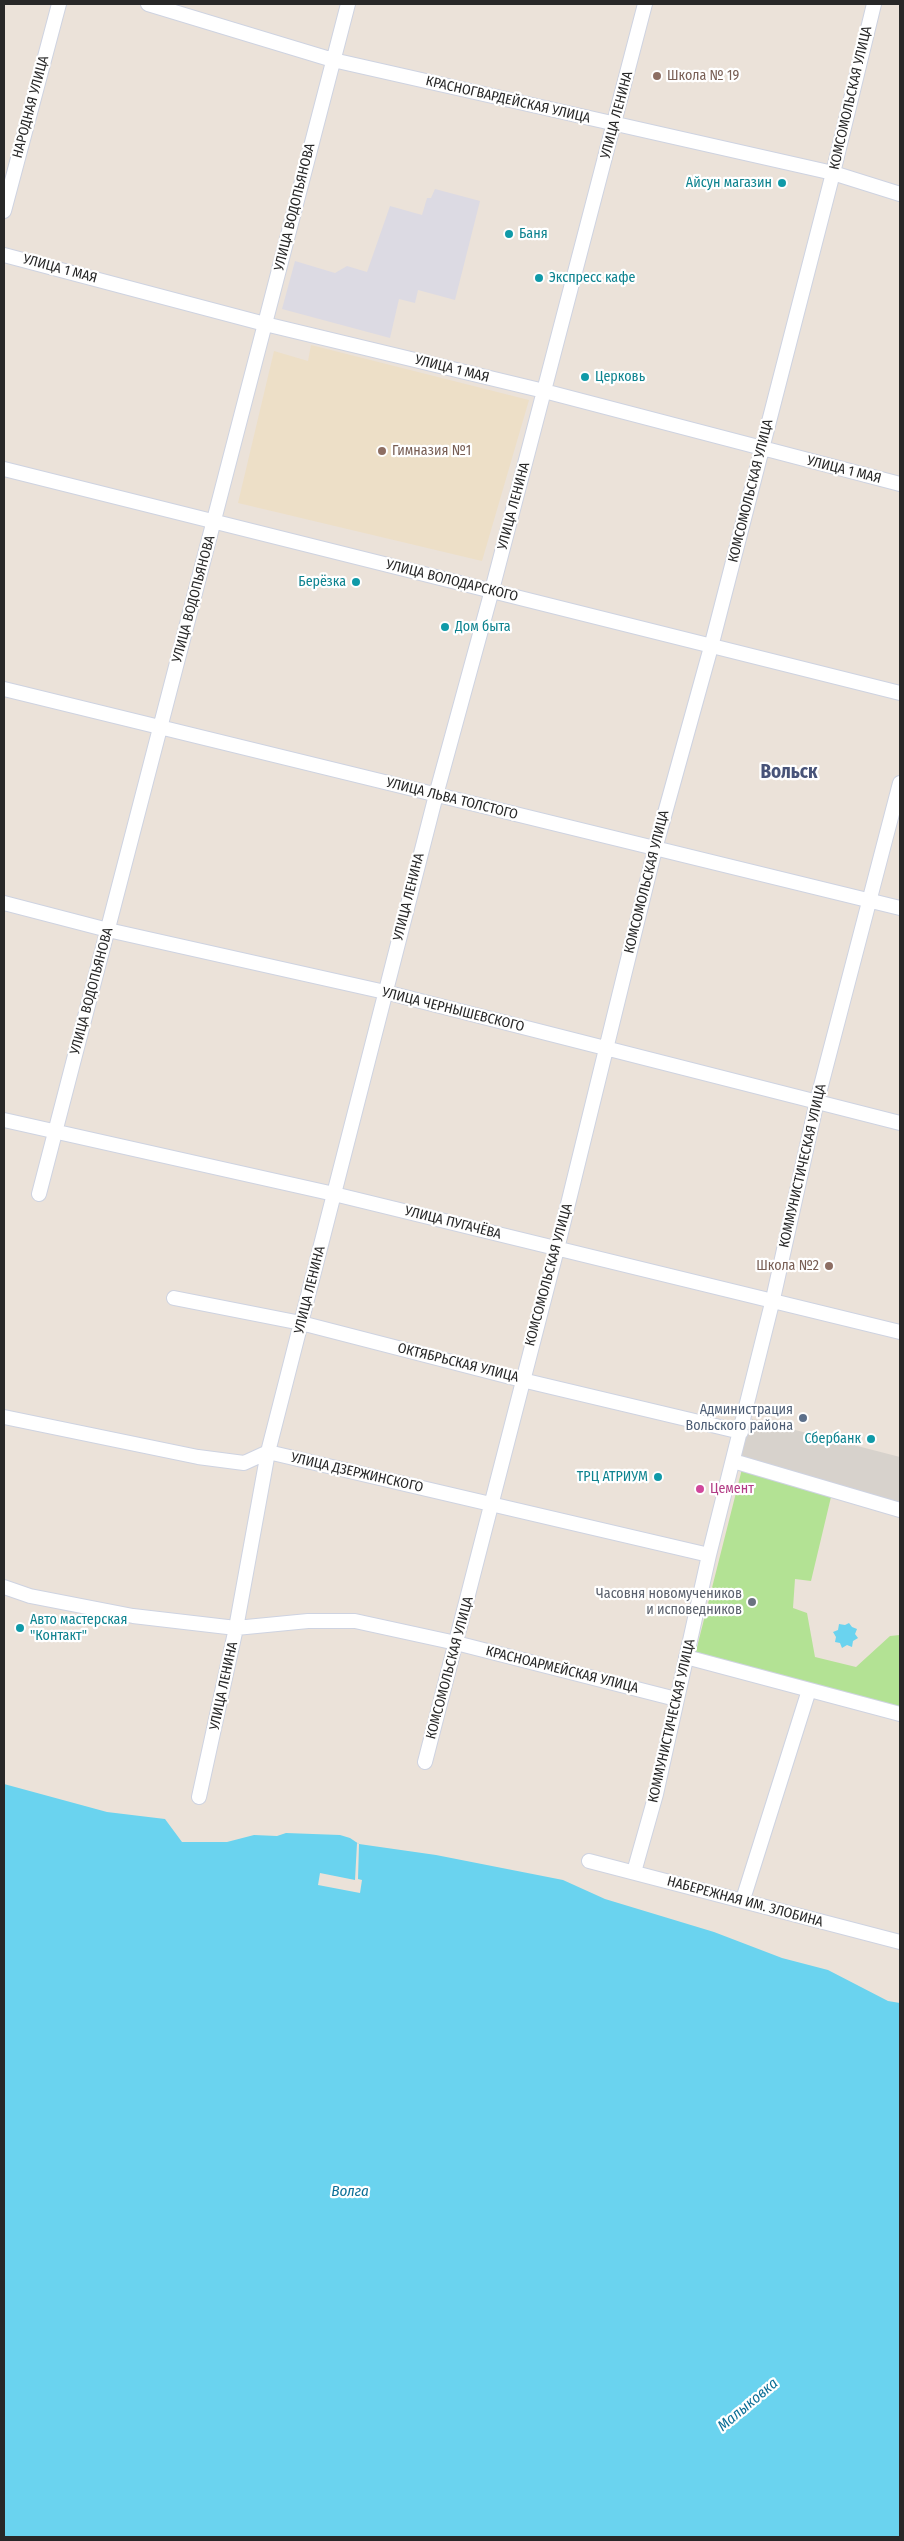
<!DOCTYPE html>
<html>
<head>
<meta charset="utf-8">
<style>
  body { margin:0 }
  #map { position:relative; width:904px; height:2541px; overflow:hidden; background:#ebe2d9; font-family:"Fira Sans Condensed",sans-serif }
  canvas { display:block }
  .frame { position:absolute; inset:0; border:5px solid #282828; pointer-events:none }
</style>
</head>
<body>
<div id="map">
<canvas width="904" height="2541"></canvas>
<div class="frame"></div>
</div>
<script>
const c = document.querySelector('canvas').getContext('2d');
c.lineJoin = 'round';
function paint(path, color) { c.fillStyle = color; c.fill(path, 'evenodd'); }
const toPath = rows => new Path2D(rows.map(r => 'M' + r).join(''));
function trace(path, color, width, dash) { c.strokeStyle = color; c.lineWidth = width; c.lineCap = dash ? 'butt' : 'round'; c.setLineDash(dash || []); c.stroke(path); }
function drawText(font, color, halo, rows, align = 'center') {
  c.font = font + ' "Fira Sans Condensed",sans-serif'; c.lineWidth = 4.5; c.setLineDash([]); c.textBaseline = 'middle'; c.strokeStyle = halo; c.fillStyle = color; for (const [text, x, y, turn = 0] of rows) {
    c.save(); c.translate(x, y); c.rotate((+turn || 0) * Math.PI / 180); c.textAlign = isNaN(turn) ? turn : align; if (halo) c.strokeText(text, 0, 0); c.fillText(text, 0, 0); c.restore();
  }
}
paint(toPath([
  [435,189,480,201,455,300,418,290,415,303,399,299,390,338,282,309,295,261,335,273,347,266,367,272,390,206,422,215,427,198,431,198]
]), '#dcdae3');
paint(toPath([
  [311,345,529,400,482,561,238,503,274,351,308,361]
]), '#eddfc7');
paint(toPath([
  [742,1469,831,1497,811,1581,795,1579,793,1608,807,1613,815,1657,856,1667,890,1636,900,1635,900,1708,695,1655]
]), '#b3e294');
paint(toPath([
  [745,1417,900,1457,900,1510,733,1461]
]), '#d7d2cc');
paint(toPath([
  [849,1623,852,1627,857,1629,855,1634,858,1638,853,1641,852,1647,847,1645,842,1648,840,1643,835,1642,836,1637,833,1632,838,1630,839,1624,845,1625],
  [4,1784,107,1812,165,1819,182,1842,227,1842,254,1835,277,1836,286,1833,340,1835,350,1838,359,1844,436,1855,563,1880,605,1899,714,1932,782,1958,828,1970,888,2001,900,2003,900,2537,4,2537]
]), '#6ad3ef');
paint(toPath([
  [357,1843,359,1844,358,1879,362,1880,360,1893,318,1885,320,1873,355,1880]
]), '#ebe2d9');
const minor = toPath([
  [148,4,333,60,833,173,900,194],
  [4,211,59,4],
  [4,255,265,324,544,391,900,484],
  [4,469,900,693],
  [4,689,900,908],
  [4,903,108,930,385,992,900,1123],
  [4,1120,334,1194,900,1332],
  [39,1194,348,4],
  [174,1298,301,1323,522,1380,741,1432],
  [4,1417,198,1457,244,1463,268,1452,709,1555],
  [733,1461,900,1510],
  [4,1587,30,1596,133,1616,236,1628,308,1621,355,1621,456,1643,676,1699],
  [686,1657,900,1714],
  [425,1762,557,1249,655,849,711,647,833,173,874,4],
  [199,1797,236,1628,268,1452,436,795,492,590,645,4],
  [589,1861,900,1942],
  [634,1872,656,1794,709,1555,773,1299,817,1101,900,783],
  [745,1893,809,1690]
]);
trace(minor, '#ced3e1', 16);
trace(minor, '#fff', 14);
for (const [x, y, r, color] of [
  [657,76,5,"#8d6e63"],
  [782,183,5,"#0f9aa8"],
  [509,234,5,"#0f9aa8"],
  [539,278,5,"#0f9aa8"],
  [585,377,5,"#0f9aa8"],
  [382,451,5,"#8d6e63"],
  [356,582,5,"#0f9aa8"],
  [445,627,5,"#0f9aa8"],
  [829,1266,5,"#8d6e63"],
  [803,1418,5,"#5c6f8a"],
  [871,1439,5,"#0f9aa8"],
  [658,1477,5,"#0f9aa8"],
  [700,1489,5,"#d1479c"],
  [752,1602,5,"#6b7280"],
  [20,1628,5,"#0f9aa8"]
]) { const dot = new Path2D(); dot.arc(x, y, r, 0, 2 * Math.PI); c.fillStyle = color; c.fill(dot); trace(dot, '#fff', 2); }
drawText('14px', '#785e54', '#fff', [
  ["Школа № 19",667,76],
  ["Гимназия №1",392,451],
  ["Школа №2",819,1266,"right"]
], 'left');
drawText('14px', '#282828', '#fff', [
  ["КОМСОМОЛЬСКАЯ УЛИЦА",851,98,-77],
  ["КРАСНОГВАРДЕЙСКАЯ УЛИЦА",508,100,13],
  ["НАРОДНАЯ УЛИЦА",31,107,-75],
  ["УЛИЦА ЛЕНИНА",617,115,-75],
  ["УЛИЦА ВОДОПЬЯНОВА",295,207,-76],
  ["УЛИЦА 1 МАЯ",60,269,15],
  ["УЛИЦА 1 МАЯ",452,369,14],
  ["УЛИЦА 1 МАЯ",844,470,14],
  ["КОМСОМОЛЬСКАЯ УЛИЦА",751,491,-76],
  ["УЛИЦА ЛЕНИНА",514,506,-75],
  ["УЛИЦА ВОЛОДАРСКОГО",452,581,14],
  ["УЛИЦА ВОДОПЬЯНОВА",194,599,-75],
  ["УЛИЦА ЛЬВА ТОЛСТОГО",452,799,14],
  ["КОМСОМОЛЬСКАЯ УЛИЦА",647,882,-76],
  ["УЛИЦА ЛЕНИНА",409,897,-76],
  ["УЛИЦА ВОДОПЬЯНОВА",92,991,-75],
  ["УЛИЦА ЧЕРНЫШЕВСКОГО",453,1010,14],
  ["КОММУНИСТИЧЕСКАЯ УЛИЦА",803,1166,-77],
  ["УЛИЦА ПУГАЧЁВА",453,1223,14],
  ["КОМСОМОЛЬСКАЯ УЛИЦА",549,1275,-75],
  ["УЛИЦА ЛЕНИНА",310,1290,-76],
  ["ОКТЯБРЬСКАЯ УЛИЦА",458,1363,14],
  ["УЛИЦА ДЗЕРЖИНСКОГО",357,1473,13],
  ["КОМСОМОЛЬСКАЯ УЛИЦА",450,1668,-75],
  ["КРАСНОАРМЕЙСКАЯ УЛИЦА",562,1670,14],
  ["УЛИЦА ЛЕНИНА",224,1686,-78],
  ["КОММУНИСТИЧЕСКАЯ УЛИЦА",672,1721,-77],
  ["НАБЕРЕЖНАЯ ИМ. ЗЛОБИНА",745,1902,15]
]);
drawText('14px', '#0d838f', '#fff', [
  ["Айсун магазин",772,183,"right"],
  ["Баня",519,234],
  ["Экспресс кафе",549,278],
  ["Церковь",595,377],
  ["Берёзка",346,582,"right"],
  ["Дом быта",455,627],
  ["Сбербанк",861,1439,"right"],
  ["ТРЦ АТРИУМ",648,1477,"right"],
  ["Авто мастерская",30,1620],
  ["\"Контакт\"",30,1636]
], 'left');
drawText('14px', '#4e5e75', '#fff', [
  ["Администрация",793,1410],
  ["Вольского района",793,1426]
], 'right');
drawText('14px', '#b23c85', '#fff', [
  ["Цемент",710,1489]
], 'left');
drawText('14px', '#5b616d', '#fff', [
  ["Часовня новомучеников",742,1594],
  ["и исповедников",742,1610]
], 'right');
drawText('italic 15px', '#0c6f97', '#fff', [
  ["Волга",350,2192],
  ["Малыковка",748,2405,-40]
]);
drawText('bold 19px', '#485378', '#fff', [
  ["Вольск",789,773]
]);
</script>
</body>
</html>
